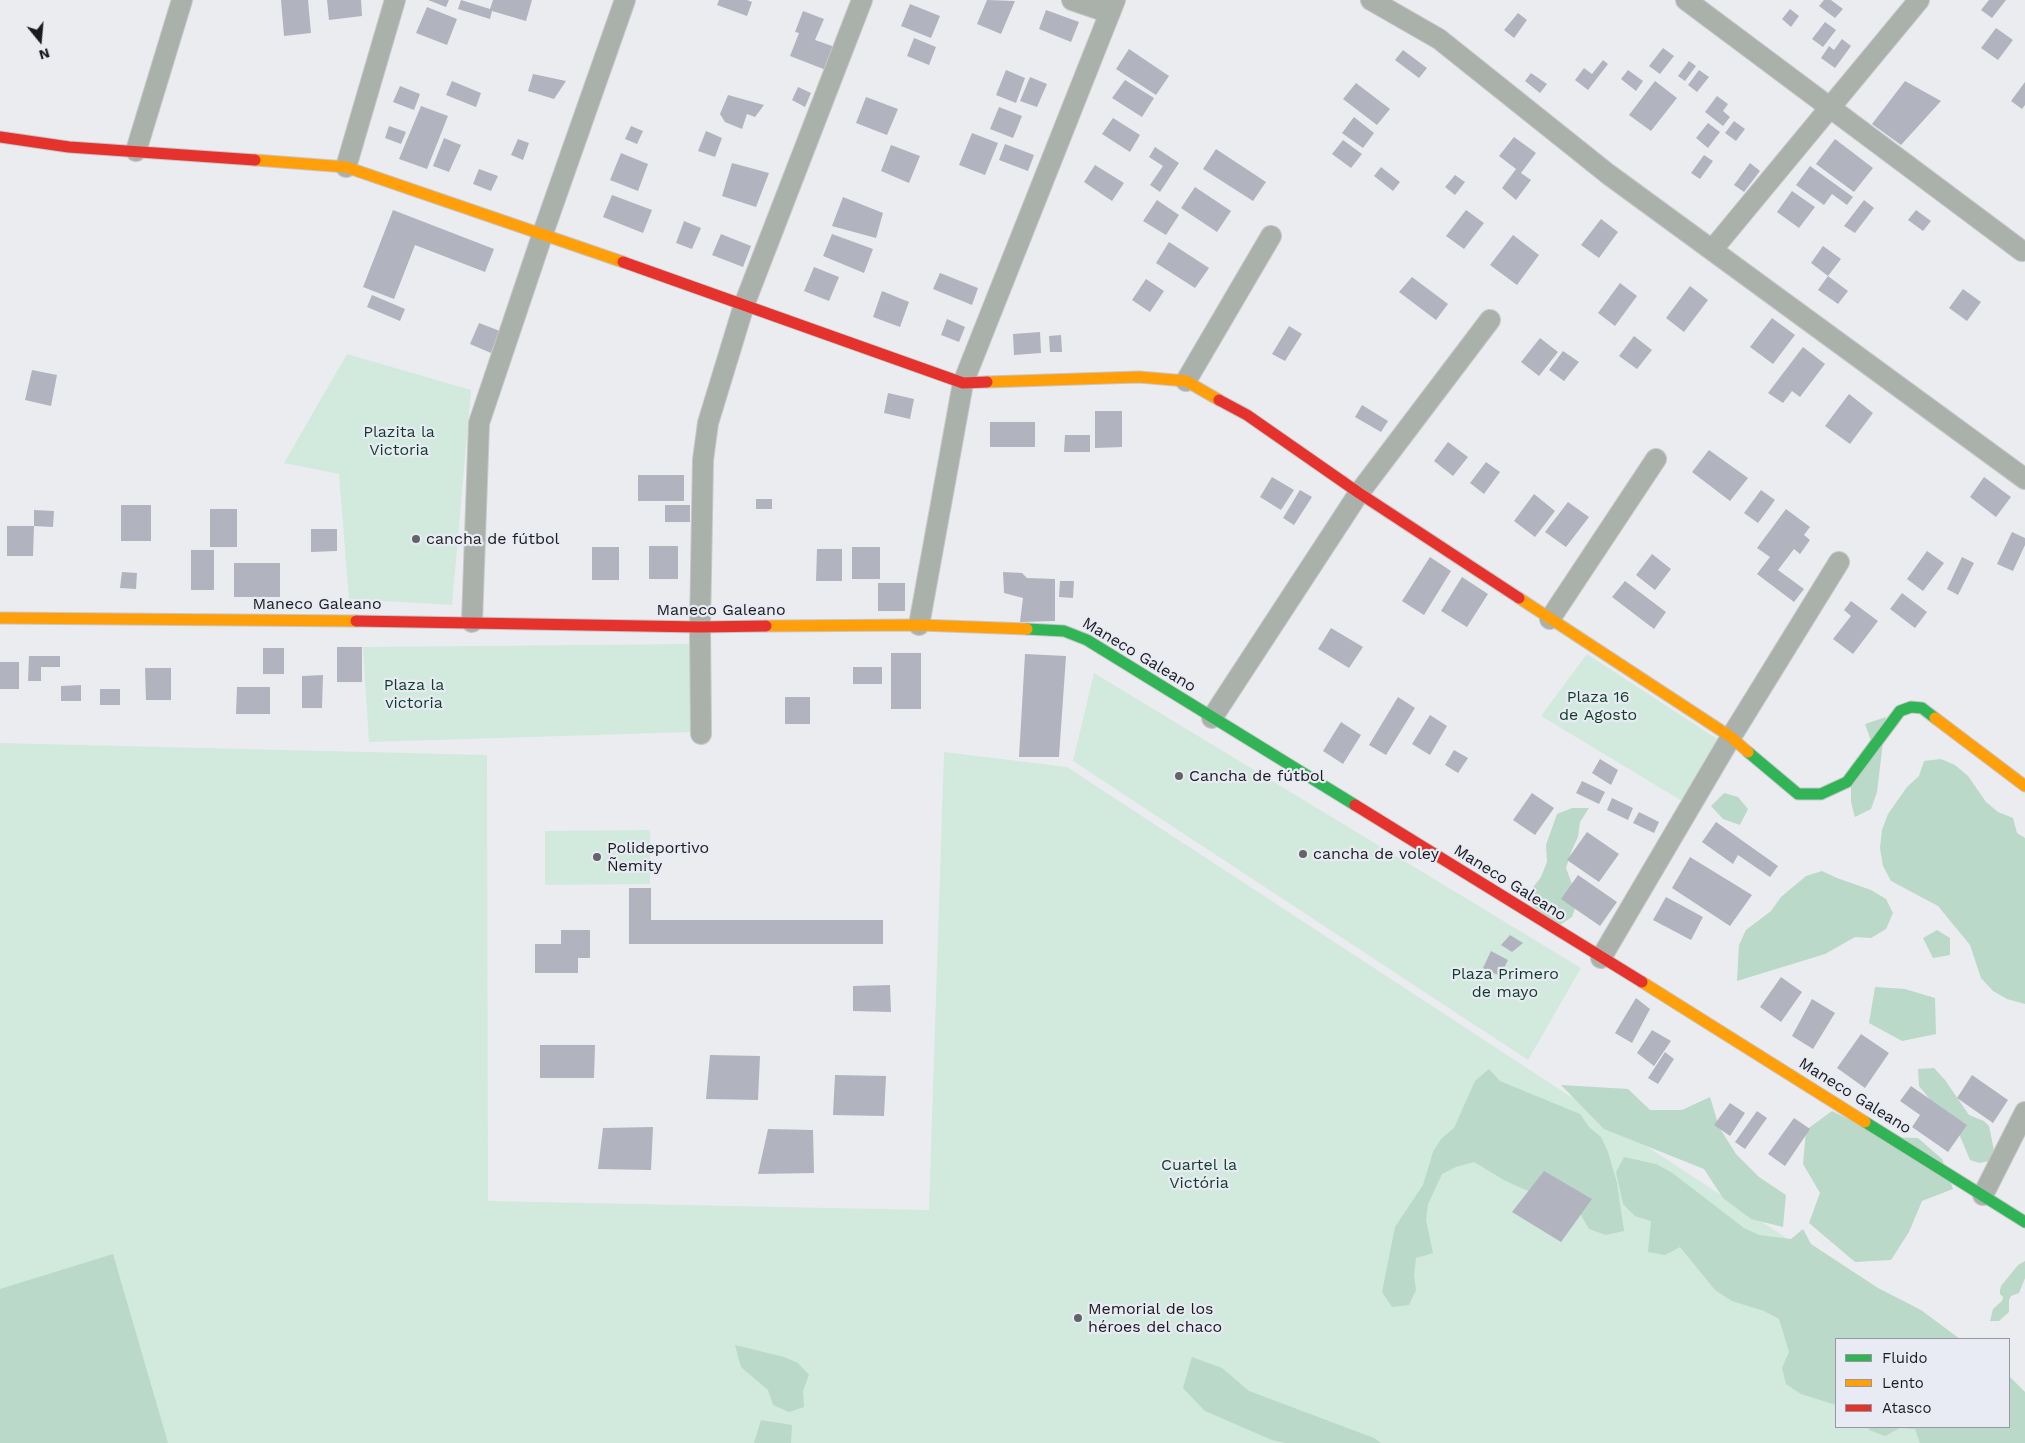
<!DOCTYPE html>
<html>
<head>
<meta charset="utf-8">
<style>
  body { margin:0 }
  #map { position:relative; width:2025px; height:1443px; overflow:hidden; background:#ebecf0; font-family:"Work Sans",sans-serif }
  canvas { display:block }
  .legend { position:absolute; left:1835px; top:1338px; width:175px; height:90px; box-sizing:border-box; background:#e8ebf3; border:1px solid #96989e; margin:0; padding:6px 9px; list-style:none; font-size:15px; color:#1a1b1e }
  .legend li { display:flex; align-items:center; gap:10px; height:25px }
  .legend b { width:25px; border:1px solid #96989e }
  .north { position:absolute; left:15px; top:15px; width:50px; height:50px; -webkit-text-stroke:4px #e8ebf3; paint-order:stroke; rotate:163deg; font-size:14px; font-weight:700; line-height:20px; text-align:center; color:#1a1b1e }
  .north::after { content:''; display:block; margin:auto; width:18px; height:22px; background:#1a1b1e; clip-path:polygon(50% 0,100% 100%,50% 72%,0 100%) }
</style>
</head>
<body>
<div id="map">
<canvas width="2025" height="1443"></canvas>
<ul class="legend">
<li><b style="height:6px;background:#30b455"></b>Fluido</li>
<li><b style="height:6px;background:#ff9f0a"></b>Lento</li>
<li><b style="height:6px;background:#e5322d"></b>Atasco</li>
</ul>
<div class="north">N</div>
</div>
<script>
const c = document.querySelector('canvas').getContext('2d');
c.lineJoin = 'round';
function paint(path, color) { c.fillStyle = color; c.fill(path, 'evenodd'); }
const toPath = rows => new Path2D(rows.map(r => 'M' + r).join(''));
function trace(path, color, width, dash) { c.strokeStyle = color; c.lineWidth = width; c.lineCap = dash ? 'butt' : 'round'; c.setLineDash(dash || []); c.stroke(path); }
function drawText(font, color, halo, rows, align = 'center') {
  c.font = font + ' "Work Sans",sans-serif'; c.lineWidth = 4.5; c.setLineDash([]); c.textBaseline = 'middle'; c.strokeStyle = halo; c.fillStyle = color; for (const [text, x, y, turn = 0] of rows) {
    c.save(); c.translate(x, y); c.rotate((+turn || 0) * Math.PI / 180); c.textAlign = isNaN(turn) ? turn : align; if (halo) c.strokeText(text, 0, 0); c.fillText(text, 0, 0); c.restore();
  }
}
paint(toPath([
  [347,354,471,390,452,605,349,599,339,474,284,463],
  [694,644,691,732,369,742,363,647],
  [1587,654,1717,739,1682,801,1541,716],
  [1094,673,1581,968,1528,1060,1073,761],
  [0,743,487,755,488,1201,929,1210,944,752,1067,767,1941,1339,1836,1339,1836,1427,2009,1427,2025,1394,2025,1443,0,1443],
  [650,830,650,884,545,885,545,831]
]), '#d2e9dd');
paint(toPath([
  [1886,717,1877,792,1871,809,1855,817,1851,802,1851,786,1871,741,1865,724],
  [1941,759,1955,765,1968,776,1986,802,1998,812,2013,818,2017,833,2025,838,2025,1004,2007,999,1993,991,1981,978,1970,945,1938,906,1891,881,1883,866,1880,848,1882,830,1888,814,1907,787,1919,776,1924,761],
  [1724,793,1738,797,1748,809,1740,825,1723,819,1711,806],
  [1572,808,1589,808,1580,822,1578,837,1571,852,1566,868,1578,900,1572,917,1558,926,1533,906,1531,890,1541,877,1547,862,1546,845,1557,814],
  [1822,871,1837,878,1871,890,1886,899,1893,913,1886,929,1871,938,1855,937,1825,954,1737,981,1739,945,1746,930,1771,911,1781,897,1806,876],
  [1937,930,1950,938,1950,955,1933,958,1923,938],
  [1875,987,1905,989,1935,998,1936,1034,1902,1041,1869,1023],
  [1934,1068,1945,1080,1969,1115,1984,1121,1989,1126,1996,1160,1979,1163,1970,1160,1960,1136,1947,1126,1940,1112,1919,1086,1918,1069],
  [1489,1069,1500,1081,1580,1114,1589,1127,1601,1137,1608,1152,1617,1183,1624,1231,1606,1235,1589,1229,1573,1201,1555,1201,1521,1188,1504,1180,1474,1162,1456,1167,1442,1174,1428,1204,1426,1220,1433,1253,1416,1258,1414,1275,1416,1290,1409,1305,1392,1307,1382,1292,1395,1227,1423,1185,1433,1152,1441,1139,1454,1128,1475,1081],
  [1561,1085,1628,1089,1650,1110,1682,1110,1710,1097,1719,1127,1736,1154,1759,1177,1786,1195,1783,1227,1751,1219,1723,1198,1704,1169,1604,1129],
  [1832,1111,1886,1137,1918,1138,1942,1159,1953,1189,1922,1201,1909,1232,1891,1260,1855,1262,1809,1223,1820,1193,1803,1164,1806,1130],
  [1624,1157,1656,1164,1671,1172,1744,1228,1759,1235,1791,1239,1803,1229,1811,1244,1878,1288,1921,1310,1960,1339,1836,1339,1836,1405,1801,1394,1786,1384,1782,1368,1789,1352,1779,1319,1764,1311,1732,1301,1715,1290,1680,1247,1665,1255,1648,1252,1651,1221,1635,1216,1623,1204,1616,1172],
  [113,1254,168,1443,0,1443,0,1289],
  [2025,1261,2025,1278,2019,1293,2011,1296,2009,1300,2009,1312,1999,1321,1990,1321,1993,1309,2002,1301,2003,1297,2000,1294,2000,1290,2001,1286,2018,1265],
  [735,1345,784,1357,798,1363,809,1375,803,1391,804,1407,789,1412,773,1405,768,1390,741,1367],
  [1192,1357,1222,1368,1249,1391,1374,1438,1381,1443,1285,1443,1272,1440,1205,1411,1183,1388],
  [2009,1376,2025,1392,2025,1443,1920,1443,1915,1429,1900,1428,1885,1436,1869,1430,1868,1427,2009,1427],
  [761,1420,792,1425,791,1443,754,1443]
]), '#bad9c8');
paint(toPath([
  [281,0,308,0,311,33,284,36],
  [327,0,361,0,362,16,329,20],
  [428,0,449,0,446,7],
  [461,0,490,9,493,0,532,0,526,21,492,11,490,19,458,9],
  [719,0,747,0,752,2,747,16,717,5],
  [987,0,1015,1,1001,34,977,24],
  [1824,0,1831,0,1843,9,1835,18,1819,6],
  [1989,0,2006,0,1992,18,1981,10],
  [910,4,940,16,931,38,901,26],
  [427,7,457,19,447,45,416,33],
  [1790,9,1799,16,1791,27,1782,19],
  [1046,10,1079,22,1071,42,1039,29],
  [803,11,824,19,815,40,835,47,826,70,790,56,799,33,795,32],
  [1518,13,1527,20,1514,38,1504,30],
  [1825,22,1836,30,1823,47,1812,39],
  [1996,28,2013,40,1998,60,1981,48],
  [914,38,936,47,929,65,907,56],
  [1842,39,1851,46,1835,68,1821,58,1829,46,1834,50],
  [1663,48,1674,56,1660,74,1649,66],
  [1129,49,1169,76,1156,95,1116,69],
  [1403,50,1427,68,1419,78,1395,60],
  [1603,60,1608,64,1588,90,1575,80,1584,68,1592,74],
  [1689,61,1696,66,1685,81,1678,76],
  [1006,70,1025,78,1016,103,996,95],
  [1628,70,1643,81,1636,91,1621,79],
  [1699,70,1709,77,1697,92,1688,85],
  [1531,73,1547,84,1540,93,1525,81],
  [533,74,566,81,554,99,528,91],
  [1030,77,1047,84,1037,107,1020,101],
  [1125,80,1154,98,1142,117,1112,98],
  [452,81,481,93,476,107,446,95],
  [1655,81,1677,98,1651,131,1629,115],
  [1905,81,1941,101,1901,145,1872,124],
  [2025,82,2025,105,2022,109,2011,101],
  [1356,83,1390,109,1377,125,1343,99],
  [400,86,420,94,414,110,393,102],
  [798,87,811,93,805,107,792,100],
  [728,95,764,105,755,117,747,114,742,129,725,122,720,114],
  [1717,96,1728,104,1723,111,1730,117,1723,126,1705,112],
  [866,97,898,109,887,135,856,123],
  [421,106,448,116,427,169,399,159],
  [999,107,1022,116,1013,138,990,129],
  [1354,117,1374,133,1363,148,1342,133],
  [1113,118,1140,135,1130,152,1102,134],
  [1734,121,1745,129,1736,141,1725,133],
  [1708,123,1720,132,1708,148,1696,138],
  [389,126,406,132,401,144,385,138],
  [631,126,643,131,637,144,625,139],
  [706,131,722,138,715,157,698,151],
  [972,133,998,143,985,175,959,165],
  [1514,137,1536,153,1521,173,1531,180,1516,200,1502,188,1516,169,1499,156],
  [444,138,461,145,449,172,433,166],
  [518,139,529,143,523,160,511,155],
  [1835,139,1873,168,1854,192,1816,164],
  [1343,140,1362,154,1351,168,1332,154],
  [1005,144,1034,155,1028,171,999,160],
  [891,145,920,156,909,183,881,171],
  [1155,147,1179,163,1160,192,1150,185,1163,166,1149,157],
  [1216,149,1266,182,1253,201,1203,169],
  [621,153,648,164,638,191,610,180],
  [1704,155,1713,161,1700,179,1691,173],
  [732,163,769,173,756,207,722,196],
  [1750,163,1760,171,1744,192,1734,185],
  [1095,165,1124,183,1112,201,1084,182],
  [1810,166,1853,197,1847,205,1832,194,1824,205,1796,185],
  [1381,167,1400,182,1393,191,1374,176],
  [479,169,498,176,491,191,473,184],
  [1455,175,1465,182,1455,195,1445,187],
  [1195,187,1231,211,1217,232,1181,208],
  [1792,191,1815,207,1799,228,1777,212],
  [612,195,652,210,643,233,603,217],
  [843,197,883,213,876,238,832,226],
  [1157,200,1179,215,1166,235,1143,221],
  [1864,200,1874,208,1855,233,1844,226],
  [393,210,494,249,485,272,415,245,394,299,363,287],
  [1466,210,1484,223,1464,249,1446,236],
  [1916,210,1931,221,1923,231,1908,220],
  [1601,219,1618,232,1599,258,1581,245],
  [684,221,701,228,692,249,676,243],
  [721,234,751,246,743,267,712,255],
  [832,234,873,249,864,273,823,256],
  [1513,235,1539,255,1517,285,1490,265],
  [1169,242,1209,268,1195,288,1156,263],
  [1823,246,1841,259,1828,276,1811,263],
  [814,267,839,277,829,301,804,291],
  [940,273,978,288,972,305,933,289],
  [1828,276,1848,291,1838,304,1818,290],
  [1412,277,1448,304,1436,320,1399,292],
  [1146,279,1164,291,1150,312,1132,300],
  [1620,283,1637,296,1615,326,1598,313],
  [1690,286,1708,300,1684,332,1666,318],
  [1963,289,1981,302,1967,321,1949,308],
  [882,291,909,302,900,327,873,317],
  [372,295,405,309,400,321,367,307],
  [1772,318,1795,335,1773,364,1750,347],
  [947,319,965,327,959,342,941,335],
  [479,323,500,331,491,353,470,344],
  [1289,326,1302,334,1285,361,1272,354],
  [1040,332,1041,353,1014,355,1013,334],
  [1061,335,1062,352,1050,352,1049,336],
  [1634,336,1652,350,1637,369,1619,356],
  [1540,338,1558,352,1539,376,1521,362],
  [1803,347,1825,364,1800,397,1792,391,1783,403,1768,393],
  [1563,351,1579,362,1564,381,1549,370],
  [32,370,57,375,51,406,25,400],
  [888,393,914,399,910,419,884,413],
  [1849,394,1873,413,1850,444,1825,426],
  [1362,405,1388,421,1381,432,1355,417],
  [1095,411,1122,411,1122,447,1095,448],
  [990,422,1035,422,1035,447,990,447],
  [1065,435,1090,435,1090,452,1064,452],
  [1448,442,1468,457,1453,476,1434,461],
  [1709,450,1748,478,1730,501,1692,472],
  [1486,462,1500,472,1484,494,1470,483],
  [638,475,684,475,684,501,638,501],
  [1272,477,1294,490,1281,510,1260,497],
  [1984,477,2011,497,1996,517,1970,497],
  [1300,490,1312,497,1294,525,1283,518],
  [1761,490,1775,500,1758,523,1744,513],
  [1534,494,1555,511,1535,537,1514,521],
  [756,499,772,499,772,509,756,509],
  [1568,502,1589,517,1566,547,1545,532],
  [121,505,151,505,151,541,121,541],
  [665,505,690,505,690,522,665,522],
  [210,509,237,509,237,547,210,547],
  [1786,509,1810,527,1804,535,1810,540,1800,554,1794,549,1778,570,1804,589,1794,602,1757,574,1770,557,1757,548],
  [34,510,54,511,53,527,34,526,33,556,7,556,7,526,34,526],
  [311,529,337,529,337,551,311,552],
  [2012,532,2025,538,2025,545,2013,571,1997,564],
  [649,546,678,546,678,579,649,579],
  [592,547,619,547,619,580,592,580],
  [852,547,880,547,880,579,852,579],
  [817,549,842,549,842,581,816,581],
  [191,550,214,550,214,590,191,590],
  [1927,551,1944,563,1923,591,1907,579],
  [1652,554,1671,569,1655,590,1636,575],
  [1430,557,1451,571,1424,615,1402,601],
  [1962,557,1974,563,1958,595,1947,589],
  [234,563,280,563,280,597,234,597],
  [122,572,137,573,136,589,120,588],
  [1003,572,1022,573,1027,578,1055,579,1055,621,1020,622,1023,598,1004,593],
  [1462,577,1488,594,1467,627,1441,611],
  [1060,581,1074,581,1073,598,1059,597],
  [1625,581,1666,612,1654,629,1612,597],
  [878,583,905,583,905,611,878,611],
  [1902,593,1927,612,1915,628,1890,609],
  [1851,601,1878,621,1853,654,1833,639,1851,616,1844,610],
  [1331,628,1363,647,1349,668,1318,649],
  [337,647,362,647,362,682,337,682],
  [263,648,284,648,284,674,263,674],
  [891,653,921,653,921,709,891,709],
  [1025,654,1066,656,1059,757,1019,757],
  [29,656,60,656,60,667,41,667,41,681,28,681],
  [0,662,19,662,19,689,0,689],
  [853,667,882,667,882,684,853,684],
  [145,668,171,668,171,700,146,700],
  [323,675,322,708,302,708,302,676],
  [81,685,81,701,61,701,61,686],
  [237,687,270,687,270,714,236,714],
  [100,689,120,689,120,705,100,705],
  [785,697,810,697,810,724,785,724],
  [1398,697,1415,708,1386,755,1369,745],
  [1430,715,1447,726,1430,755,1412,744],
  [1341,722,1361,735,1343,764,1323,751],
  [1454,750,1468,758,1458,773,1445,765],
  [1600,759,1618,770,1611,785,1592,773],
  [1582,781,1605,792,1599,804,1576,793],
  [1532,793,1554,808,1535,835,1513,820],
  [1612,798,1633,808,1628,820,1607,810],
  [1639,812,1659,822,1654,833,1633,823],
  [1716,822,1778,866,1770,877,1738,855,1733,864,1702,842],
  [1587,832,1619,854,1599,882,1567,860],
  [1690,857,1752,895,1730,926,1672,888],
  [1578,875,1617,902,1600,926,1561,899],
  [629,888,651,888,651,920,883,920,883,944,629,944],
  [1666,897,1703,917,1691,940,1653,920],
  [561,930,590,930,590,958,578,958,578,973,535,973,535,944,561,944],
  [1510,935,1523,943,1512,952,1501,945],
  [1491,951,1508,960,1500,976,1483,968],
  [1781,977,1802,992,1781,1022,1760,1007],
  [890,985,891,1012,853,1011,853,986],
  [1636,998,1650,1009,1632,1043,1615,1033],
  [1812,999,1835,1013,1813,1049,1792,1036],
  [1652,1030,1671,1041,1654,1066,1637,1053],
  [1861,1034,1889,1053,1865,1088,1837,1068],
  [540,1045,595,1045,594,1078,540,1078],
  [1665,1052,1674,1059,1658,1084,1648,1078],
  [710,1055,760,1056,758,1100,706,1099],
  [835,1075,886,1076,884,1116,833,1115],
  [1972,1075,2008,1100,1993,1123,1957,1098],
  [1911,1086,1967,1125,1948,1152,1912,1127,1920,1115,1900,1101],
  [1730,1103,1745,1113,1730,1136,1714,1125],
  [1757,1111,1767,1118,1745,1149,1735,1142],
  [1794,1118,1810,1129,1785,1166,1768,1154],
  [653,1127,651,1170,598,1169,603,1128],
  [768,1129,813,1130,814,1173,758,1174],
  [1544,1171,1592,1199,1561,1242,1512,1212]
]), '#b1b4be');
const street = toPath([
  [1072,0,1110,13],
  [1371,0,1439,39,1608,174,2025,479],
  [1686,0,2022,251],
  [136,151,182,0],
  [346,167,395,0],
  [1712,250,1919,0],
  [1186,381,1271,236],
  [1550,619,1656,459],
  [472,622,479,423,543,233,625,0],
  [919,625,963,383,1115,0],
  [1212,718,1359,493,1490,320],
  [701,734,700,627,703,460,708,423,744,305,862,0],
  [1601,958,1731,737,1839,562],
  [1983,1195,2025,1112]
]);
const fast = toPath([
  [1027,629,1064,631,1087,640,1355,805],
  [1748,752,1798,794,1821,794,1847,782,1900,711,1911,707,1922,708,1935,718],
  [1865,1122,2025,1222]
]);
const slow = toPath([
  [255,160,346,167,623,262],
  [987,382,1139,377,1186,381,1219,400],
  [1519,598,1731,737,1748,752],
  [0,618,356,621],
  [766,626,919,625,1027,629],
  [1935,718,2025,786],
  [1642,982,1865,1122]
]);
const jam = toPath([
  [0,137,69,147,255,160],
  [623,262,963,383,987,382],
  [1219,400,1247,415,1359,493,1519,598],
  [356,621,700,627,766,626],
  [1355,805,1642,982]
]);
trace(street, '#c6c7c9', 22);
trace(fast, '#c6c7c9', 13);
trace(slow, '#c6c7c9', 13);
trace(jam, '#c6c7c9', 13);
trace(street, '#aab0aa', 20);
trace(fast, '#30b455', 11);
trace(slow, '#ff9f0a', 11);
trace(jam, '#e5322d', 11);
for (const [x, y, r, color] of [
  [416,539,5,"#636468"],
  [1179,776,5,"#636468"],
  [1303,854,5,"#636468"],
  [597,857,5,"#636468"],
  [1078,1318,5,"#636468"]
]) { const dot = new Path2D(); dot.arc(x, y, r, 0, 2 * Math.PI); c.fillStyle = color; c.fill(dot); trace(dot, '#e8ebf3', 2); }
drawText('16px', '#103d27', '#e8ebf3', [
  ["Plazita la",399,432],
  ["Victoria",399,450],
  ["Plaza la",414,685],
  ["victoria",414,703],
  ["Plaza 16",1598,697],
  ["de Agosto",1598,715],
  ["Plaza Primero",1505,974],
  ["de mayo",1505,992],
  ["Cuartel la",1199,1165],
  ["Victória",1199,1183]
]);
drawText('16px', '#1a1b1e', '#e8ebf3', [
  ["cancha de fútbol",426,539],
  ["Cancha de fútbol",1189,776],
  ["Polideportivo",607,848],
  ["Ñemity",607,866],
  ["cancha de voley",1313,854],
  ["Memorial de los",1088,1309],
  ["héroes del chaco",1088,1327]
], 'left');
drawText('16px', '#1a1b1e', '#e8ebf3', [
  ["Maneco Galeano",317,604],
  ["Maneco Galeano",721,610],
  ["Maneco Galeano",1139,655,31],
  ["Maneco Galeano",1510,883,32],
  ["Maneco Galeano",1855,1096,32]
]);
</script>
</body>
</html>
